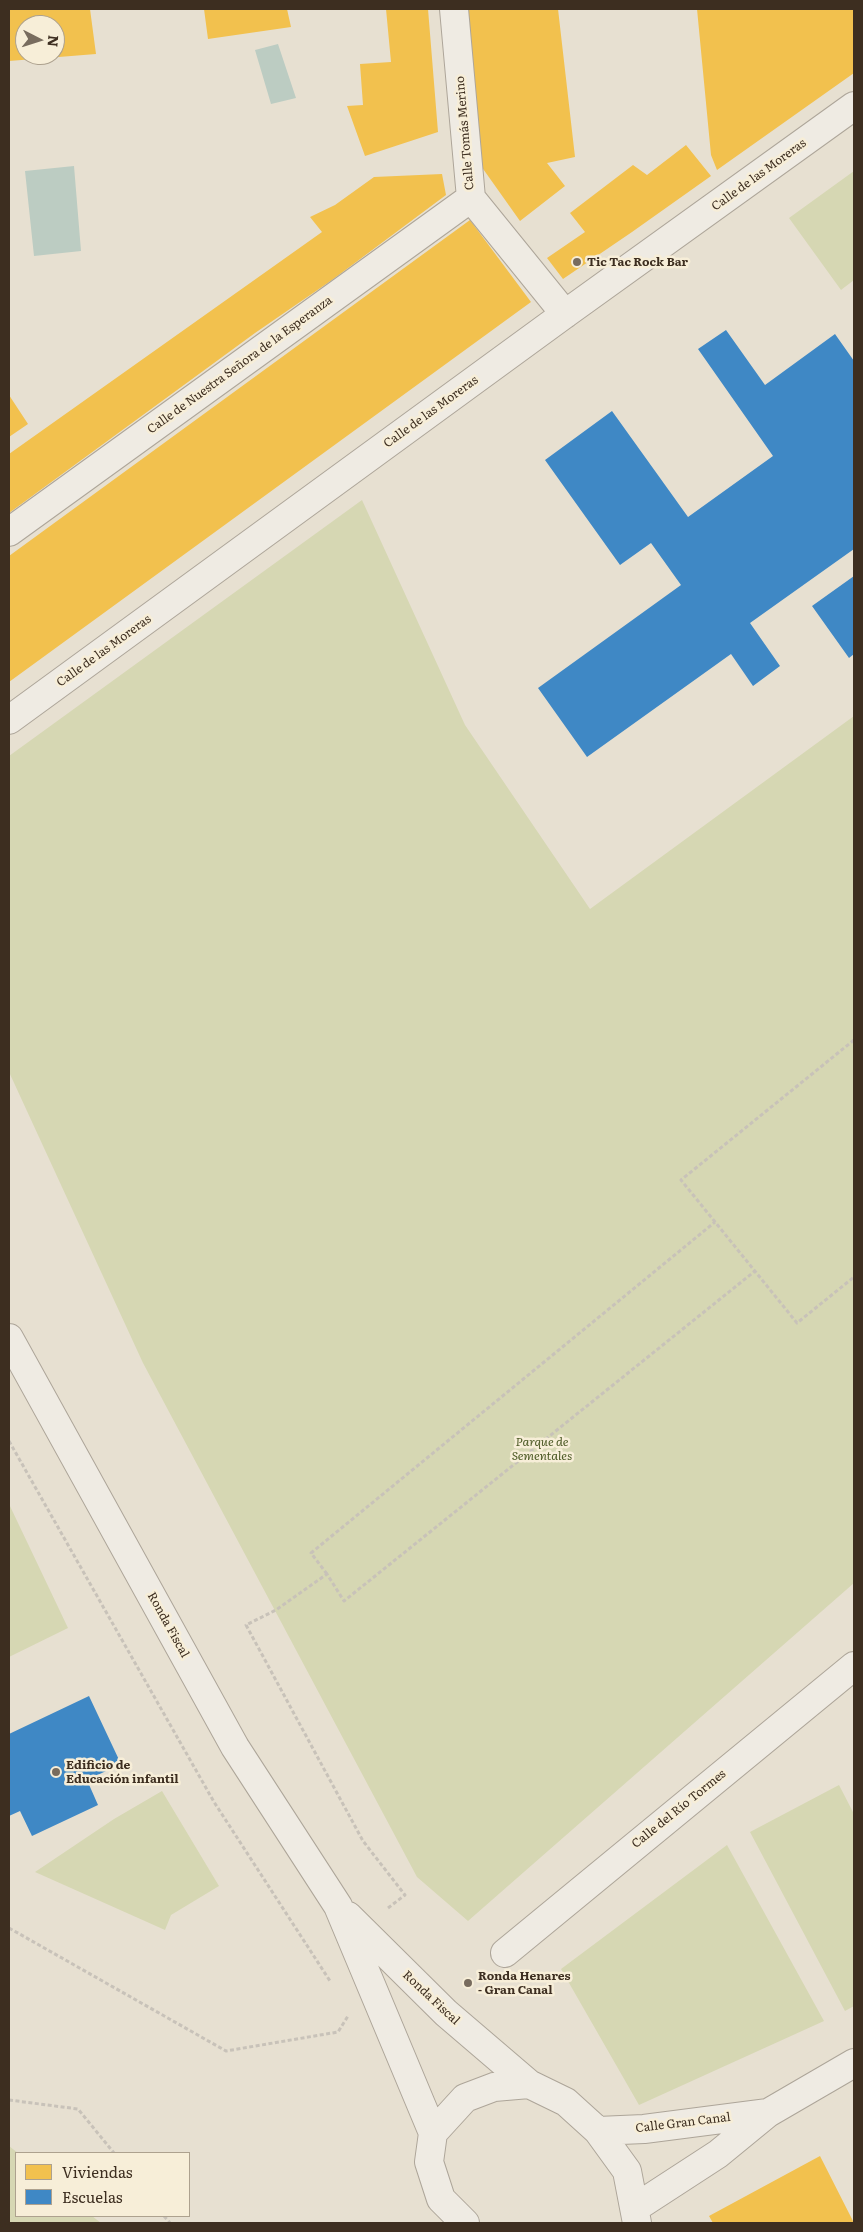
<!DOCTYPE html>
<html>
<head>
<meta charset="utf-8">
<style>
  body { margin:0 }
  #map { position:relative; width:863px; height:2232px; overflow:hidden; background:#e7e0d1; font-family:Literata,serif }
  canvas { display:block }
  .frame { position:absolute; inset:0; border:10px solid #3d2e20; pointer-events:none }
  .legend { position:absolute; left:15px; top:2152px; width:175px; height:65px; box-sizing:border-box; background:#f7eed8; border:1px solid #ada18e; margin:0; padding:6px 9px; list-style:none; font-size:15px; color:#3d2e20 }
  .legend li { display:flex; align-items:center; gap:10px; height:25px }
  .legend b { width:25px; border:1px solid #ada18e }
  .north { position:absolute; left:15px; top:15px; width:50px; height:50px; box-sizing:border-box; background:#f7eed8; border:1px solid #ada18e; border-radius:50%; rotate:95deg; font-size:14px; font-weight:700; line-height:20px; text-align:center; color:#3d2e20 }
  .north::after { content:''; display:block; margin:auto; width:18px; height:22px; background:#786c5e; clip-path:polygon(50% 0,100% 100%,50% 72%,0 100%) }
</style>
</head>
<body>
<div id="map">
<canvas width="863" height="2232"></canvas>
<div class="frame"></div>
<ul class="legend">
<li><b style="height:14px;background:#f2c14e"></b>Viviendas</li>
<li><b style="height:14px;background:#3f88c5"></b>Escuelas</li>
</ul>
<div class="north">N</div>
</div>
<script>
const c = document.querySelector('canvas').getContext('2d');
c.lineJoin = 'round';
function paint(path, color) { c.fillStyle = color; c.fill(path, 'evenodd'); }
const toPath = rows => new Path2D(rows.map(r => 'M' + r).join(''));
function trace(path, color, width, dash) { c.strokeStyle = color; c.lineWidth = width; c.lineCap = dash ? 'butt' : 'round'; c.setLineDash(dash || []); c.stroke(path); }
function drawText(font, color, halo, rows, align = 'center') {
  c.font = font + ' Literata,serif'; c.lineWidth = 5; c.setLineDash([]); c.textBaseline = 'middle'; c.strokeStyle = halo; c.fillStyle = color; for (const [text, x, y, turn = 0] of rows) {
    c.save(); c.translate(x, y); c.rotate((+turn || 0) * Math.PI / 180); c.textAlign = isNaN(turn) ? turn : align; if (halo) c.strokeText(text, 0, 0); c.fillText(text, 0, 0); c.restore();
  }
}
paint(toPath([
  [854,171,854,280,841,290,789,218],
  [362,500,465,725,590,909,854,716,854,1583,468,1921,417,1877,143,1363,9,1072,9,756],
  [9,1504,68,1628,9,1657],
  [839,1785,854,1814,854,2006,845,2011,750,1832],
  [162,1791,219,1886,171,1915,165,1930,35,1872,114,1819],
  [727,1845,824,2021,639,2105,561,1969],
  [9,2146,18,2153,16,2216,92,2216,101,2223,9,2223]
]), '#d6d7b3');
paint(toPath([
  [278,44,296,98,271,104,255,50],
  [74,166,81,251,34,256,25,171]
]), '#bcccc2');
paint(toPath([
  [9,9,90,9,96,54,9,61],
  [25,25,55,25,55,55,25,55],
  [204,9,287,9,291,27,208,39],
  [386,9,428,9,438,132,365,156,347,106,363,105,360,64,391,62],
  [467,9,558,9,575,157,547,163,565,186,520,221,481,166],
  [697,9,854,9,854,73,717,170,711,155],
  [686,145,711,176,632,232,563,279,547,258,585,232,570,213,633,165,647,175],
  [442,174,446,195,332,280,255,333,9,513,9,454,322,232,310,217,335,205,374,177],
  [470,220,531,302,9,682,9,556],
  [9,395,28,424,9,437],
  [820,2156,854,2223,713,2223,709,2216]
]), '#f2c14e');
paint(toPath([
  [726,330,765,385,835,334,854,361,854,549,750,623,780,666,753,686,731,654,587,757,538,688,681,585,651,543,620,565,545,460,612,411,688,517,773,456,698,349],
  [854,576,854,654,849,658,812,606],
  [89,1696,121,1764,87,1780,98,1805,32,1836,20,1811,9,1816,9,1734]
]), '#3f88c5');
const street = toPath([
  [454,9,471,198,565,314],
  [9,532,471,198],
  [9,720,565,314,854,106],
  [9,1338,235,1747,338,1906,433,2133,429,2162,441,2199,465,2223],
  [348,1916,446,2013,529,2084,566,2102,598,2131,627,2171,637,2223],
  [505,1953,854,1666],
  [598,2131,644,2129,768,2113],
  [433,2133,465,2098,494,2087,529,2084],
  [635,2208,718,2154,768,2113,854,2063]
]);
trace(street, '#ada599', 30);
trace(toPath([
  [854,1040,681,1180,797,1323,854,1277],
  [9,1441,214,1802,330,1981],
  [327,1574,311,1553,715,1222],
  [388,1908,405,1895,363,1841,246,1625,276,1610,327,1574,344,1601,755,1271],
  [9,1928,226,2051,338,2032,348,2016],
  [9,2100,78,2109,114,2153],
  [164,2216,170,2223]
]), '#c8c2b9', 3, [4, 2.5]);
trace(street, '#efebe3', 28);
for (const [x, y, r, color] of [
  [577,262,5,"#786c5e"],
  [56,1772,5,"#786c5e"],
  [468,1983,5,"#786c5e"]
]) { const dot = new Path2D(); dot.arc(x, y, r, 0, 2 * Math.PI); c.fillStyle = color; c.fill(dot); trace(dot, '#f7eed8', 2); }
drawText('12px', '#3d2e20', '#f7eed8', [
  ["Calle Tomás Merino",465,133,-95],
  ["Calle de las Moreras",759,175,-36],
  ["Calle de Nuestra Señora de la Esperanza",240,365,-36],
  ["Calle de las Moreras",431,412,-36],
  ["Calle de las Moreras",104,651,-36],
  ["Ronda Fiscal",168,1625,61],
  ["Calle del Río Tormes",679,1809,-39],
  ["Ronda Fiscal",431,1998,43],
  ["Calle Gran Canal",683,2123,-7]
]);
drawText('bold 12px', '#3d2e20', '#f7eed8', [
  ["Tic Tac Rock Bar",587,262],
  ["Edificio de",66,1765],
  ["Educación infantil",66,1779],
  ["Ronda Henares",478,1976],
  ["- Gran Canal",478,1990]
], 'left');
drawText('italic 12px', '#4d5a26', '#f7eed8', [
  ["Parque de",542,1442],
  ["Sementales",542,1456]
]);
</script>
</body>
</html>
